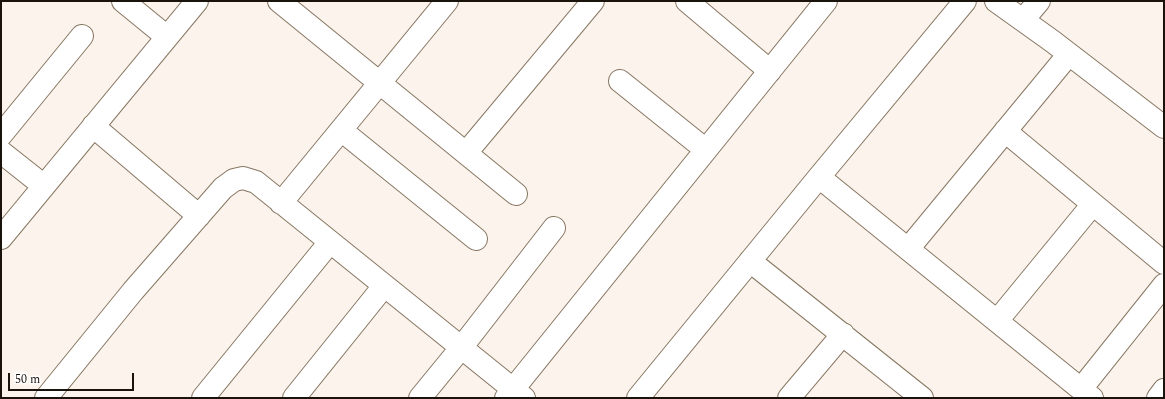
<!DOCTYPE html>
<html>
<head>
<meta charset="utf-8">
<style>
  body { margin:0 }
  #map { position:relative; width:1165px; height:399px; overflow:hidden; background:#fcf4ec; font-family:Spectral,serif }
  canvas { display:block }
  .frame { position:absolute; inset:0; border:2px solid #1a130c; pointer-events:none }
  .scale { position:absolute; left:8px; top:373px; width:126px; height:18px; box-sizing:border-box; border:2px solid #1a130c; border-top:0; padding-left:5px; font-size:12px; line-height:14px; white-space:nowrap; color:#1a130c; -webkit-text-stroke:3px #fff; paint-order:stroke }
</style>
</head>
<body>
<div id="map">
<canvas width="1165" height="399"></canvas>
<div class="frame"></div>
<div class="scale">50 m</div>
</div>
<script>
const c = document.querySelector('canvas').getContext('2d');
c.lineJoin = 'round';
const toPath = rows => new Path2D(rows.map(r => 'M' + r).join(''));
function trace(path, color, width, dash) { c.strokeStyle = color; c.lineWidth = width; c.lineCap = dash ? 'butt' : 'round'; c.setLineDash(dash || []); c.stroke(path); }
const minor = toPath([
  [123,1,167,37],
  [279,1,516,194],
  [687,1,770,71],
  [996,1,1052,41,1164,127],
  [1023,20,1039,1],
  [620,81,706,150],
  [93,126,199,216],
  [341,130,476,239],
  [1005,131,1164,263],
  [1,135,82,36],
  [1,152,44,186],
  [466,153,593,1],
  [819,177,1092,398],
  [281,203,447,1],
  [1,238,197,1],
  [908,249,1069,54],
  [750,261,922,398],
  [997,321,1093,204],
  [1081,389,1164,285],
  [46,398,133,291,223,188,234,180,243,178,256,182,524,398],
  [203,398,330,242],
  [294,398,384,286],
  [420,398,461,348,554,228],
  [506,398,826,1],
  [638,398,819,177,965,1],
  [789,398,843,334],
  [1158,398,1164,390]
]);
trace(minor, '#877662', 24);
trace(minor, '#fff', 22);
</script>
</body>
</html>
